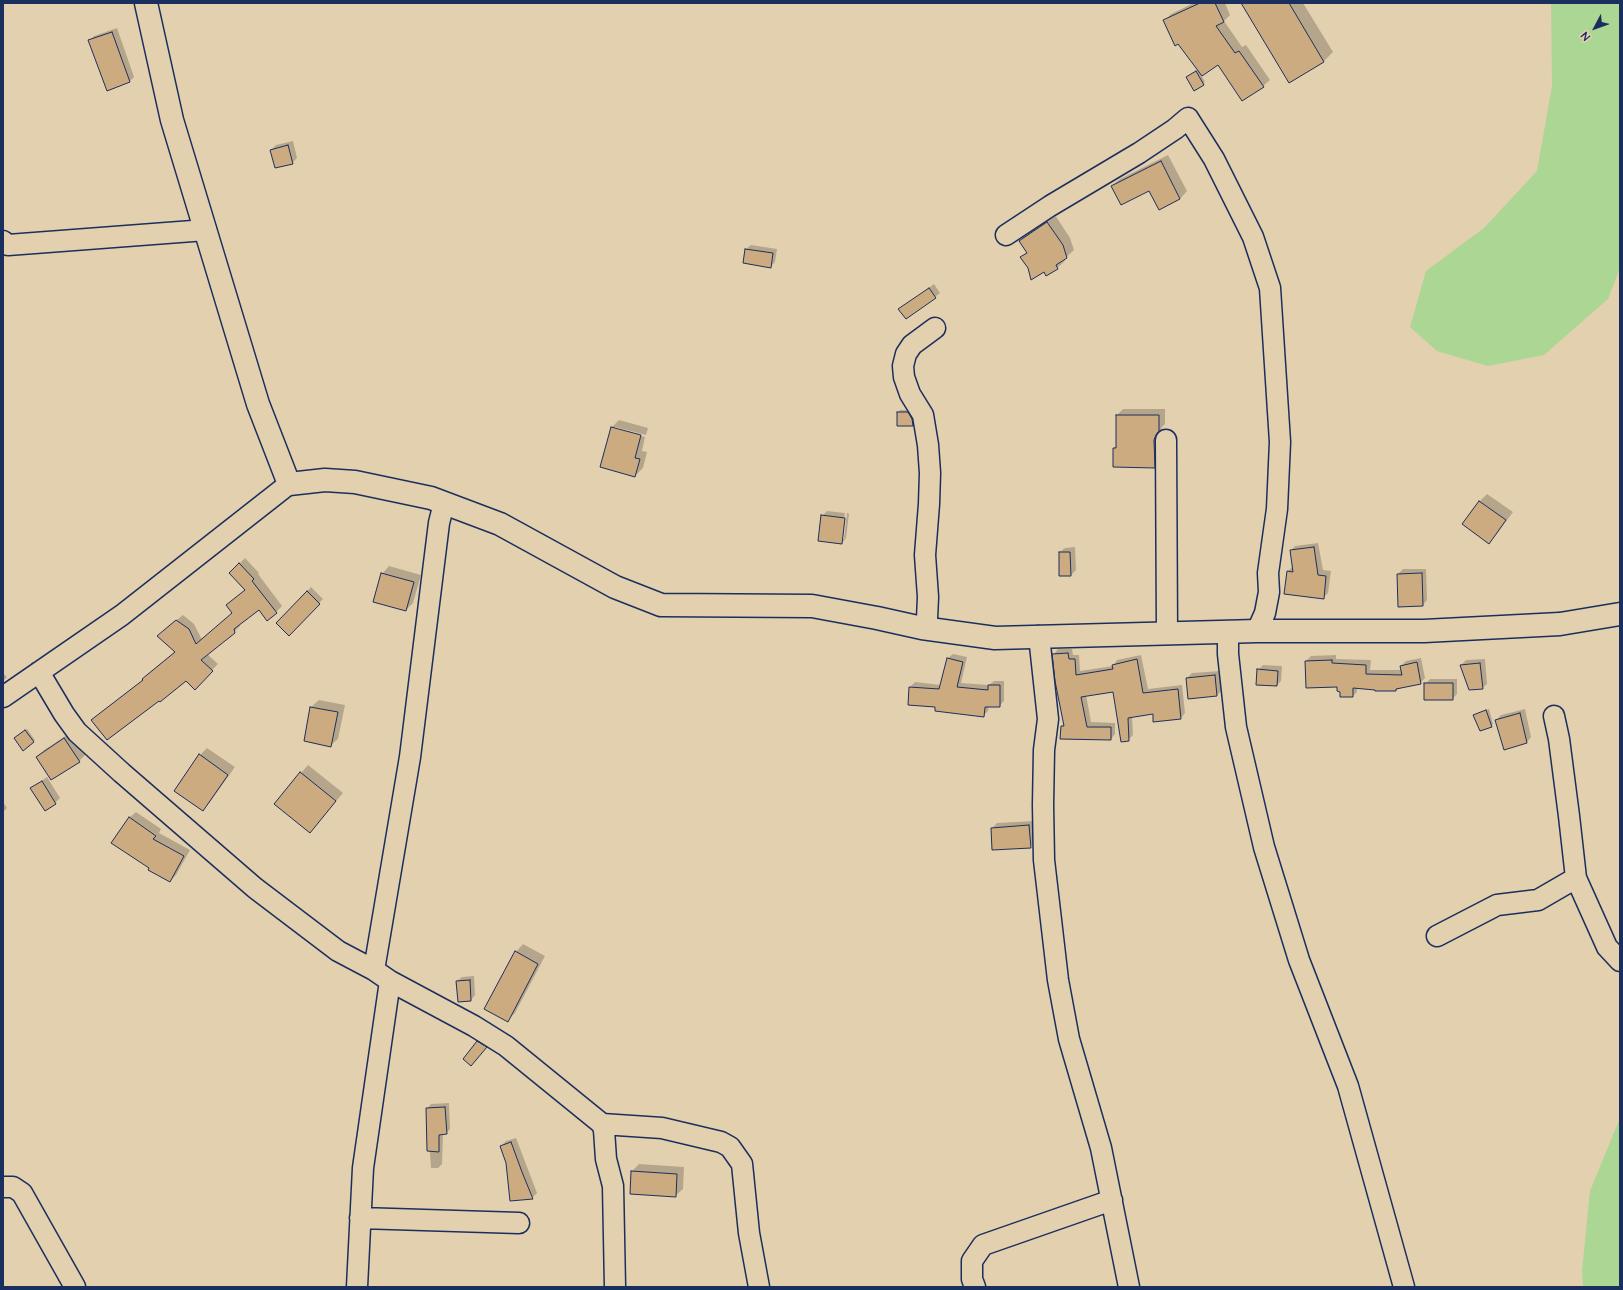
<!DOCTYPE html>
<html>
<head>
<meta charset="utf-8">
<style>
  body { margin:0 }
  #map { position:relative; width:1623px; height:1290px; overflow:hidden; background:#e3d0ae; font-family:"Architects Daughter",sans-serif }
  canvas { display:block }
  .frame { position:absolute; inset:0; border:4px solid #1b2f5e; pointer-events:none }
  .north { position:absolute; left:1575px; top:8px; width:40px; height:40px; -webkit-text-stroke:3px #e3d0ae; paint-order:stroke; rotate:229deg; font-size:11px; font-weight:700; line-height:16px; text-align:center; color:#1b2f5e }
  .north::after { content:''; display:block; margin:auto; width:14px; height:18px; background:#1b2f5e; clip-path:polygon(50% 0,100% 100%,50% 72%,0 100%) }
</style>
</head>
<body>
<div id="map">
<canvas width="1623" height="1290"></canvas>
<div class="frame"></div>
<div class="north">N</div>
</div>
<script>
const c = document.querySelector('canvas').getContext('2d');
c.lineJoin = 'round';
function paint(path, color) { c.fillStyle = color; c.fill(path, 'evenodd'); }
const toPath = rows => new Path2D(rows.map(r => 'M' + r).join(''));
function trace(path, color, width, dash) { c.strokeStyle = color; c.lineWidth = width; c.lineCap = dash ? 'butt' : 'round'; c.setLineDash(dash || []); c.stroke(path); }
paint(toPath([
  [1551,3,1620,3,1620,268,1608,299,1544,355,1488,366,1437,351,1410,327,1426,271,1484,228,1537,171,1552,86],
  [1620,1118,1620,1287,1583,1287,1582,1271,1590,1191]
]), '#acd694');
paint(toPath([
  [1194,3,1225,3,1230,15,1224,21,1242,47,1246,45,1270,80,1263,86,1218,64,1201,75,1205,82,1203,84,1187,77,1198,70,1164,21,1171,14],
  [1243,3,1303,3,1333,52,1324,61,1290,82],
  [117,28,134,77,129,82,90,40,94,36],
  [293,141,297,158,292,163,271,150,276,145],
  [1168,155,1187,191,1180,199,1149,189,1112,186,1120,179],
  [1055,215,1070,238,1074,250,1064,259,1065,261,1057,268,1044,271,1029,267,1022,257,1027,252,1020,241,1027,233],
  [751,245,777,249,775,262,770,267,746,249],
  [934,284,940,293,935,297,900,309],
  [1123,409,1165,409,1165,424,1162,427,1160,433,1161,460,1154,467,1114,448,1117,445,1117,415],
  [900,410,910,410,914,417,915,423,913,425,898,412],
  [619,420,648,428,646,435,615,427,615,429,645,437,642,451,647,452,643,468,635,476,601,466,612,427],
  [1487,494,1513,512,1496,535,1489,542,1464,524,1480,501],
  [827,511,845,513,841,539,844,539,847,513,849,514,846,538,842,543,822,516],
  [1318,543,1323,570,1331,571,1328,593,1323,598,1288,571,1293,566,1291,551,1295,546],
  [1075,547,1076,570,1071,575,1060,552,1065,548],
  [245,558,259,573,258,574,282,606,276,612,259,609,239,624,240,626,234,632,207,654,218,664,195,688,186,680,159,700,92,720,143,680,149,673,176,651,164,630,183,615,194,624,202,640,233,613,227,605,246,589,230,573],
  [389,566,421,575,413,603,406,610,382,574],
  [1403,569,1426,569,1427,600,1423,605,1398,574],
  [311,587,323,599,289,634,277,623],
  [1058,649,1072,649,1073,655,1079,655,1080,671,1113,666,1117,660,1141,655,1148,689,1182,685,1185,713,1181,718,1153,713,1132,716,1133,735,1128,740,1113,691,1086,695,1091,722,1115,723,1115,734,1111,739,1062,727,1064,724,1056,681,1054,654],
  [953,654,967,657,961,683,989,685,994,681,1004,681,1004,701,999,706,989,706,988,711,983,716,936,706,910,687,915,682,941,685,948,658],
  [1336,655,1336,659,1371,660,1370,670,1402,670,1401,666,1406,661,1421,658,1425,678,1420,683,1399,688,1396,690,1357,687,1357,692,1353,696,1306,661,1311,656],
  [1485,659,1487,684,1482,688,1470,689,1461,665,1466,660],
  [1263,665,1282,666,1281,681,1277,685,1258,670],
  [1220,671,1222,690,1217,695,1189,698,1187,678,1192,673],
  [3,673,7,677,3,681],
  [1430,679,1457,679,1457,694,1452,699,1425,684],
  [319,700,345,705,338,739,330,746,305,741,311,707],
  [1489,709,1493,724,1491,726,1475,715],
  [1525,709,1531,737,1527,742,1496,720,1501,715],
  [27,729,35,740,33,742,17,736],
  [72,732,86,754,79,761,37,757,44,750],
  [207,748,235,767,210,802,203,809,200,755],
  [308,765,343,793,310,832,275,803],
  [47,777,60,798,55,803,32,788],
  [3,802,7,808,3,812],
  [136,812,161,829,159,833,190,850,176,875,170,881,150,868,129,818],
  [1034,821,1035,842,1030,847,992,828,997,823],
  [523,944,545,956,515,1013,507,1021,516,952],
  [474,976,475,995,471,1000,457,981,462,977],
  [482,1037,490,1042,476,1060,478,1042],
  [449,1103,450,1129,446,1133,443,1134,442,1164,438,1168,431,1168,427,1109,431,1104],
  [516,1138,537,1193,532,1198,501,1146,506,1141],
  [639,1164,684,1167,683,1189,675,1196,632,1171]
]), '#0003');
const building = toPath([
  [1200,3,1215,3,1224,22,1216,26,1235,53,1239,51,1264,87,1242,101,1218,65,1202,76,1178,44,1175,46,1163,20,1200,3],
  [1241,3,1289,3,1324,62,1289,83,1241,3],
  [112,32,130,82,107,91,88,40,112,32],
  [1196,71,1204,85,1194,91,1186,77,1196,71],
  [288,145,293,164,275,168,270,150,288,145],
  [1161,161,1180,199,1159,210,1149,191,1121,205,1111,186,1161,161],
  [1047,222,1063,245,1067,258,1056,265,1058,269,1046,276,1044,272,1031,280,1028,268,1020,257,1027,253,1019,241,1047,222],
  [745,249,773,253,771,268,743,263,745,249],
  [929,288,936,298,906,319,898,309,929,288],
  [897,412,908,412,912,419,913,426,897,426,897,412],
  [1116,415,1159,415,1159,431,1156,435,1154,440,1155,468,1113,467,1113,448,1116,448,1116,415],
  [611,427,641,435,635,458,640,459,635,477,600,467,611,427],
  [1479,501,1506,520,1489,544,1462,524,1479,501],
  [821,515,845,518,842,544,818,541,821,515],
  [1314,547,1318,575,1326,576,1324,599,1284,594,1287,571,1293,572,1290,550,1314,547],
  [1059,552,1070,552,1071,576,1059,576,1059,552],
  [239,563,254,579,252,581,277,613,267,621,259,610,234,629,235,633,201,660,213,671,195,690,186,681,160,702,159,701,107,740,91,720,143,680,142,679,175,652,157,636,176,620,189,629,196,644,232,613,226,605,245,590,229,573,239,563],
  [381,573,414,582,406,611,373,602,381,573],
  [1422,573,1423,606,1398,607,1397,574,1422,573],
  [307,591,320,604,289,636,276,623,307,591],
  [1068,653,1069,659,1075,659,1076,675,1113,669,1112,665,1137,659,1143,693,1178,689,1181,719,1153,722,1153,714,1128,718,1129,741,1121,742,1113,692,1081,697,1087,727,1111,727,1111,740,1060,739,1061,726,1064,726,1055,681,1052,654,1068,653],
  [947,658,963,662,957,687,988,690,988,685,1000,685,1000,707,985,707,984,717,935,711,935,707,908,705,909,687,939,689,947,658],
  [1332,660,1332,663,1366,665,1366,674,1402,675,1400,666,1417,662,1421,684,1396,689,1396,691,1375,691,1375,690,1353,688,1353,697,1340,697,1340,692,1337,691,1337,687,1306,688,1305,661,1332,660],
  [1480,663,1483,689,1469,690,1460,665,1480,663],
  [1257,669,1278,671,1277,686,1256,685,1257,669],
  [1215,675,1217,696,1188,699,1186,678,1215,675],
  [1424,683,1453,683,1453,700,1424,700,1424,683],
  [310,707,338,712,331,747,304,741,310,707],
  [1486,710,1492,727,1480,731,1473,715,1486,710],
  [1520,713,1527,743,1504,750,1495,720,1520,713],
  [25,730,34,742,23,751,14,738,25,730],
  [64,738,80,762,51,780,36,757,64,738],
  [199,754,228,775,203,811,174,791,199,754],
  [300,772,336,801,310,833,274,804,300,772],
  [42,781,56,804,45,811,30,788,42,781],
  [129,817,156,836,153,839,184,856,170,882,148,870,149,868,111,843,129,817],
  [1029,825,1031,848,992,850,991,828,1029,825],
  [515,951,538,964,508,1022,484,1009,515,951],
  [470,980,471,1001,458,1002,456,981,470,980],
  [477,1041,487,1047,471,1066,463,1059,477,1041],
  [445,1107,447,1134,439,1135,439,1152,427,1151,426,1108,445,1107],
  [511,1142,522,1172,533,1199,510,1201,506,1163,500,1146,511,1142],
  [631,1171,677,1174,676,1197,630,1194,631,1171]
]);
paint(building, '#cdab80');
trace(building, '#1b2f5e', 1);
const minor = toPath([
  [1006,235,1050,206,1139,153,1175,129,1188,118,1214,159,1253,237,1270,288,1280,442,1277,509,1268,573,1269,592,1265,613,1257,631],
  [3,241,8,245,206,230],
  [1166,440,1167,633],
  [922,628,927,619,928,597,925,555,929,504,930,473,928,445,923,415,910,394,904,377,903,366,906,354,912,345,935,328],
  [1228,632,1228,654,1236,727,1264,847,1299,960,1348,1086,1404,1287],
  [1039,636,1048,719,1044,750,1043,805,1044,860,1058,980,1069,1039,1101,1148,1129,1287],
  [39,672,64,714,77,732,122,773,255,888,338,951,374,970,390,981,474,1026,506,1046,602,1124,604,1130,606,1159,613,1186,615,1287],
  [3,697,122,615,289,484],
  [1554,716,1559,739,1569,816,1576,878,1607,947,1620,961],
  [1437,936,1497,905,1538,900,1576,878],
  [374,970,410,757,439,523,444,503],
  [602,1124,662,1128,721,1142,730,1147,742,1164,749,1233,759,1287],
  [3,1187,13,1187,22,1193,75,1287],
  [360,1218,519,1223],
  [357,1287,363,1168,390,981],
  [975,1287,972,1279,972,1261,983,1245,1112,1200]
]);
const major = toPath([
  [146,3,172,120,258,404,289,484,325,480,355,482,431,498,500,524,615,587,661,605,812,606,877,618,922,628,995,638,1257,631,1424,631,1560,624,1620,614]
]);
trace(minor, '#1b2f5e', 23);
trace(major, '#1b2f5e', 25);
trace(minor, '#e3d0ae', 20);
trace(major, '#e3d0ae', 22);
</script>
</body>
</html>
